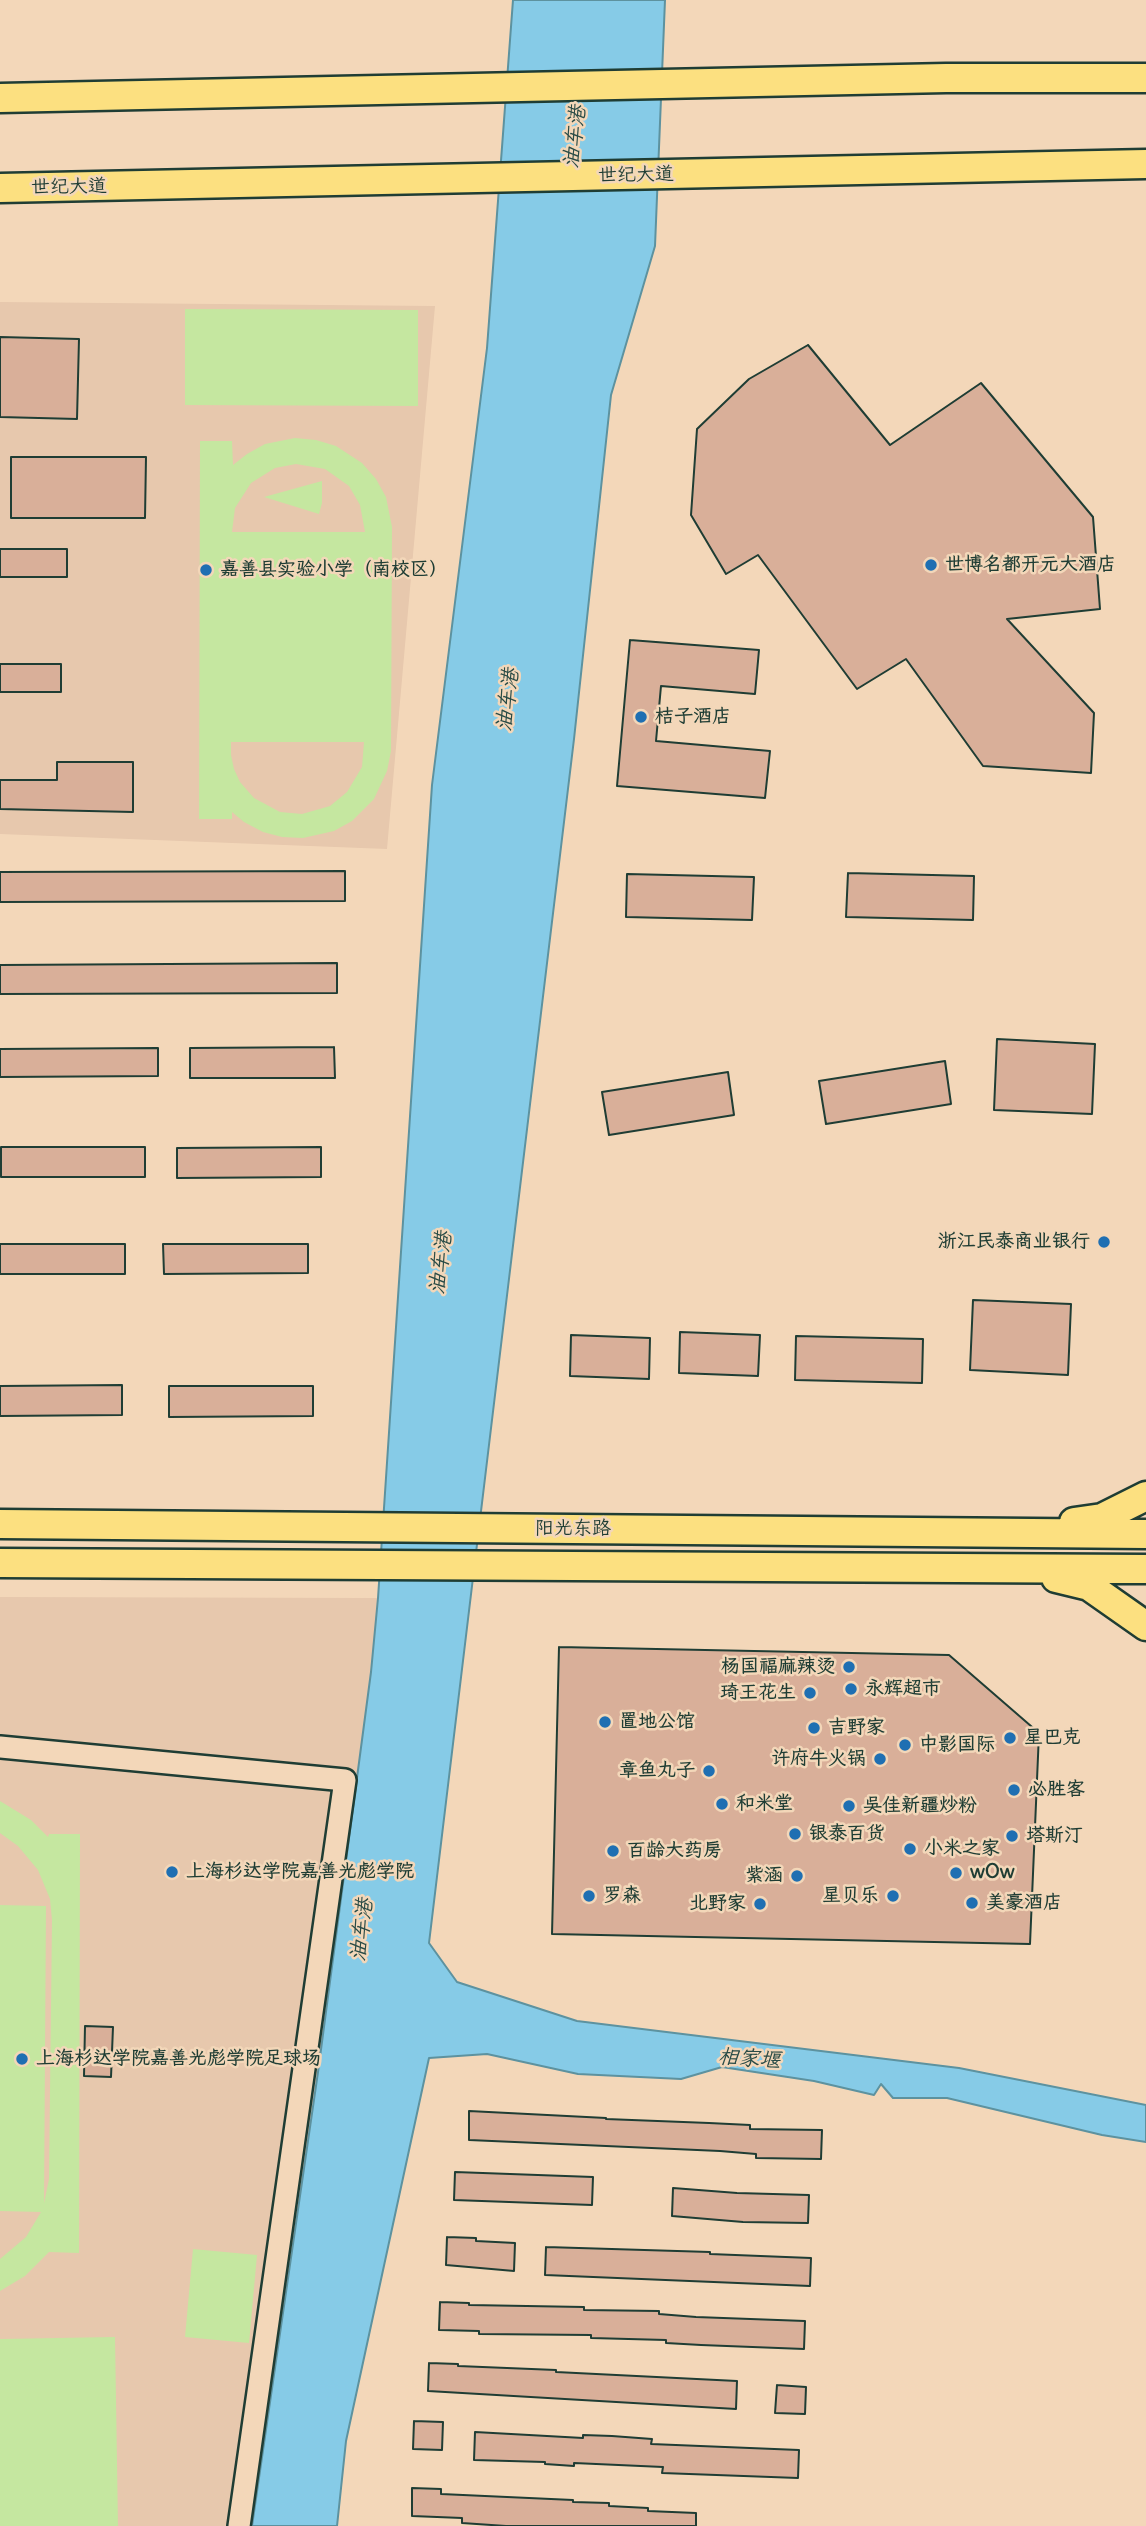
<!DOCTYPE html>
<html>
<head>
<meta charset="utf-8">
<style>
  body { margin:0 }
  canvas { display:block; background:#f3d7b9 }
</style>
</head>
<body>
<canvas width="1146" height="2526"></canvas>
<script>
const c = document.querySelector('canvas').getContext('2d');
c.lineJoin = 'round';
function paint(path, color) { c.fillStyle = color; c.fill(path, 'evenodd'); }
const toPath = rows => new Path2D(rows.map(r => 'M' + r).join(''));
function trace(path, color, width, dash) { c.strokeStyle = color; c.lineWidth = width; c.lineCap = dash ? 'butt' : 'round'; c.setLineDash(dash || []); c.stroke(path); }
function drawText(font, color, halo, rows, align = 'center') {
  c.font = font + ' Delius,"LXGW WenKai TC",sans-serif'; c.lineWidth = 5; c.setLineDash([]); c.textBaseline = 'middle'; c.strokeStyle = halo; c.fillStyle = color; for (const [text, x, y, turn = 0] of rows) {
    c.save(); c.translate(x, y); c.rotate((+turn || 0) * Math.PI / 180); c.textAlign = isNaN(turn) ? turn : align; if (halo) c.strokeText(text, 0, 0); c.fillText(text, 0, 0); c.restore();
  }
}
paint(toPath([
  [0,302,435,306,387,849,0,834],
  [0,1597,378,1598,371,1672,318,2072,252,2526,0,2526]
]), '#e7c8ad');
paint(toPath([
  [185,309,418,310,418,406,185,405],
  [295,438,316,440,336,446,362,463,376,479,386,497,392,527,391,751,387,771,374,799,352,821,334,831,303,838,282,837,263,832,244,822,232,812,232,819,199,819,200,441,232,441,233,465,247,454,265,444],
  [296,464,325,469,349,486,360,505,365,532,232,532,235,508,251,483,275,468],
  [364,742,362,767,347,792,330,806,302,814,280,812,254,798,240,782,234,769,231,755,231,742],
  [322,481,322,503,319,514,264,497],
  [0,1801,31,1820,48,1837,49,1834,80,1834,79,2253,49,2252,25,2276,0,2291,0,2259,26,2237,41,2212,0,2211,0,1905,46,1906,44,2203,49,2179,52,1920,50,1899,38,1870,18,1846,0,1833],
  [193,2249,257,2255,249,2343,185,2337],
  [115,2337,118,2526,0,2526,0,2339]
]), '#c5e7a0');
const water = toPath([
  [513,0,665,0,655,246,611,395,574,739,429,1943,457,1982,577,2021,959,2068,1146,2105,1146,2142,1102,2135,947,2098,893,2098,881,2084,874,2095,814,2081,722,2067,681,2079,578,2074,487,2054,429,2058,346,2441,337,2526,252,2526,318,2072,371,1672,378,1598,432,785,487,348,513,0]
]);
paint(water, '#86cbe7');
trace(water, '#5d929f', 2);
const building = toPath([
  [0,337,79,339,77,419,0,417,0,337],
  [808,345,890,445,981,383,1093,517,1100,609,1007,619,1094,713,1091,773,983,766,906,659,857,689,758,555,726,574,691,515,697,429,749,379,808,345],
  [11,457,146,457,145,518,11,518,11,457],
  [0,549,67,549,67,577,0,577,0,549],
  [630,640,759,650,755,694,661,686,656,741,770,751,765,798,617,786,630,640],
  [0,664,61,664,61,692,0,692,0,664],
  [57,762,133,762,133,812,0,809,0,780,57,780,57,762],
  [345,871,345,901,0,902,0,872,345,871],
  [848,873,974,876,973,920,846,917,848,873],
  [627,874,754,877,752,920,626,917,627,874],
  [337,963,337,993,0,994,0,965,337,963],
  [997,1039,1095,1044,1092,1114,994,1110,997,1039],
  [334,1047,335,1078,190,1078,190,1048,334,1047],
  [158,1048,158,1076,0,1077,0,1049,158,1048],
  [945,1061,951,1104,826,1124,819,1081,945,1061],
  [728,1072,734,1115,609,1135,602,1092,728,1072],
  [1,1147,145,1147,145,1177,1,1177,1,1147],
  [321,1147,321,1177,177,1178,177,1148,321,1147],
  [0,1244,125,1244,125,1274,0,1274,0,1244],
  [163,1244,308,1244,308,1273,164,1274,163,1244],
  [973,1300,1071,1304,1068,1375,970,1370,973,1300],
  [680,1332,760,1335,758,1376,679,1373,680,1332],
  [571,1335,650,1338,649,1379,570,1376,571,1335],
  [796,1336,923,1339,922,1383,795,1380,796,1336],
  [122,1385,122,1415,0,1416,0,1386,122,1385],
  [169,1386,313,1386,313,1416,169,1417,169,1386],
  [559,1647,949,1655,1039,1733,1030,1944,552,1934,559,1647],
  [85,2026,113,2027,111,2077,84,2076,85,2026],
  [469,2111,606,2118,606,2119,709,2123,750,2125,750,2129,822,2130,821,2159,756,2158,756,2154,720,2151,469,2140,469,2111],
  [455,2172,593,2177,592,2205,454,2200,455,2172],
  [673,2188,737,2193,809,2195,808,2223,743,2222,672,2216,673,2188],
  [447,2237,476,2238,476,2241,515,2243,514,2271,446,2265,447,2237],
  [546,2247,710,2252,710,2254,811,2258,810,2286,545,2275,546,2247],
  [440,2302,469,2303,469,2305,584,2307,584,2310,659,2311,659,2314,696,2317,805,2321,804,2349,701,2345,666,2343,666,2340,591,2338,591,2335,479,2334,479,2331,439,2330,440,2302],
  [429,2363,458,2364,458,2366,556,2370,556,2372,737,2381,736,2409,428,2391,429,2363],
  [777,2385,806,2387,805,2414,775,2413,777,2385],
  [414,2421,443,2422,442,2450,413,2449,414,2421],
  [475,2432,583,2438,583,2435,612,2436,652,2439,651,2444,799,2450,798,2478,662,2473,663,2467,574,2463,574,2466,545,2464,545,2462,474,2460,475,2432],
  [412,2488,441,2489,441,2494,573,2500,573,2502,609,2503,609,2506,648,2508,648,2511,696,2513,696,2526,506,2526,462,2523,462,2518,412,2516,412,2488]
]);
paint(building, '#d9af99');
trace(building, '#1f3d34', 2);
const minor = toPath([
  [0,1747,345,1780,239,2526]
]);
const major = toPath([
  [0,98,946,78,1146,78],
  [0,188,1146,164],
  [1074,1522,1102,1518,1146,1496],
  [0,1524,1146,1534],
  [0,1563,1146,1569],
  [1056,1578,1089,1586,1146,1626]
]);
trace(minor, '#1f3d34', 26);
trace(major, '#1f3d34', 33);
trace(minor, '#f3d7b9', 21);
trace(major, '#fce080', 28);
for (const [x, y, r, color] of [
  [931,565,7,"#1f6fb2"],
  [206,570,7,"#1f6fb2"],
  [641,717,7,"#1f6fb2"],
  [1104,1242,7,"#1f6fb2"],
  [849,1667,7,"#1f6fb2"],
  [851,1689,7,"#1f6fb2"],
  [810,1693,7,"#1f6fb2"],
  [605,1722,7,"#1f6fb2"],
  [814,1728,7,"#1f6fb2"],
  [1010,1738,7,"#1f6fb2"],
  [905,1745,7,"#1f6fb2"],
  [880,1759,7,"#1f6fb2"],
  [709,1771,7,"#1f6fb2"],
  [1014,1790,7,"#1f6fb2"],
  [722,1804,7,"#1f6fb2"],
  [849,1806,7,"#1f6fb2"],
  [795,1834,7,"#1f6fb2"],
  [1012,1836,7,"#1f6fb2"],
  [910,1849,7,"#1f6fb2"],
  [613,1851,7,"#1f6fb2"],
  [172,1872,7,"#1f6fb2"],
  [956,1873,7,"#1f6fb2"],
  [797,1876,7,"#1f6fb2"],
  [589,1896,7,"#1f6fb2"],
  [893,1896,7,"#1f6fb2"],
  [972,1903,7,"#1f6fb2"],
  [760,1904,7,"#1f6fb2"],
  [22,2059,7,"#1f6fb2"]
]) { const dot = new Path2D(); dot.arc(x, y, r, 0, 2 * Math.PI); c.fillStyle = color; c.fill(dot); trace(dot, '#f3d7b9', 2.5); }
drawText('19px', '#1f3d34', '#f3d7b9', [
  ["世纪大道",636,175,-1],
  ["世纪大道",69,187,-1],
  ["阳光东路",573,1529]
]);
drawText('bold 19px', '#1f3d34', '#f3d7b9', [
  ["世博名都开元大酒店",945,565],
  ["嘉善县实验小学（南校区）",220,570],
  ["桔子酒店",655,717],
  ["浙江民泰商业银行",1090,1242,"right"],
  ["杨国福麻辣烫",835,1667,"right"],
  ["永辉超市",865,1689],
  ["琦王花生",796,1693,"right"],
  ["置地公馆",619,1722],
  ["吉野家",828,1728],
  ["星巴克",1024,1738],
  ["中影国际",919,1745],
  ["许府牛火锅",866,1759,"right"],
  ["章鱼丸子",695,1771,"right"],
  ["必胜客",1028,1790],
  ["和米堂",736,1804],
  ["吴佳新疆炒粉",863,1806],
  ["银泰百货",809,1834],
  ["塔斯汀",1026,1836],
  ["小米之家",924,1849],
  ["百龄大药房",627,1851],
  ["上海杉达学院嘉善光彪学院",186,1872],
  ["wOw",970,1873],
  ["紫涵",783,1876,"right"],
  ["罗森",603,1896],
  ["星贝乐",879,1896,"right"],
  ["美豪酒店",986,1903],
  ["北野家",746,1904,"right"],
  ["上海杉达学院嘉善光彪学院足球场",36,2059]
], 'left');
drawText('italic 21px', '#294b46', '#f3d7b9', [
  ["油车港",575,137,-83],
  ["油车港",508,700,-83],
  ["油车港",441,1263,-83],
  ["油车港",362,1930,-83],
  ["相家堰",749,2059,4]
]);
</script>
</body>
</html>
